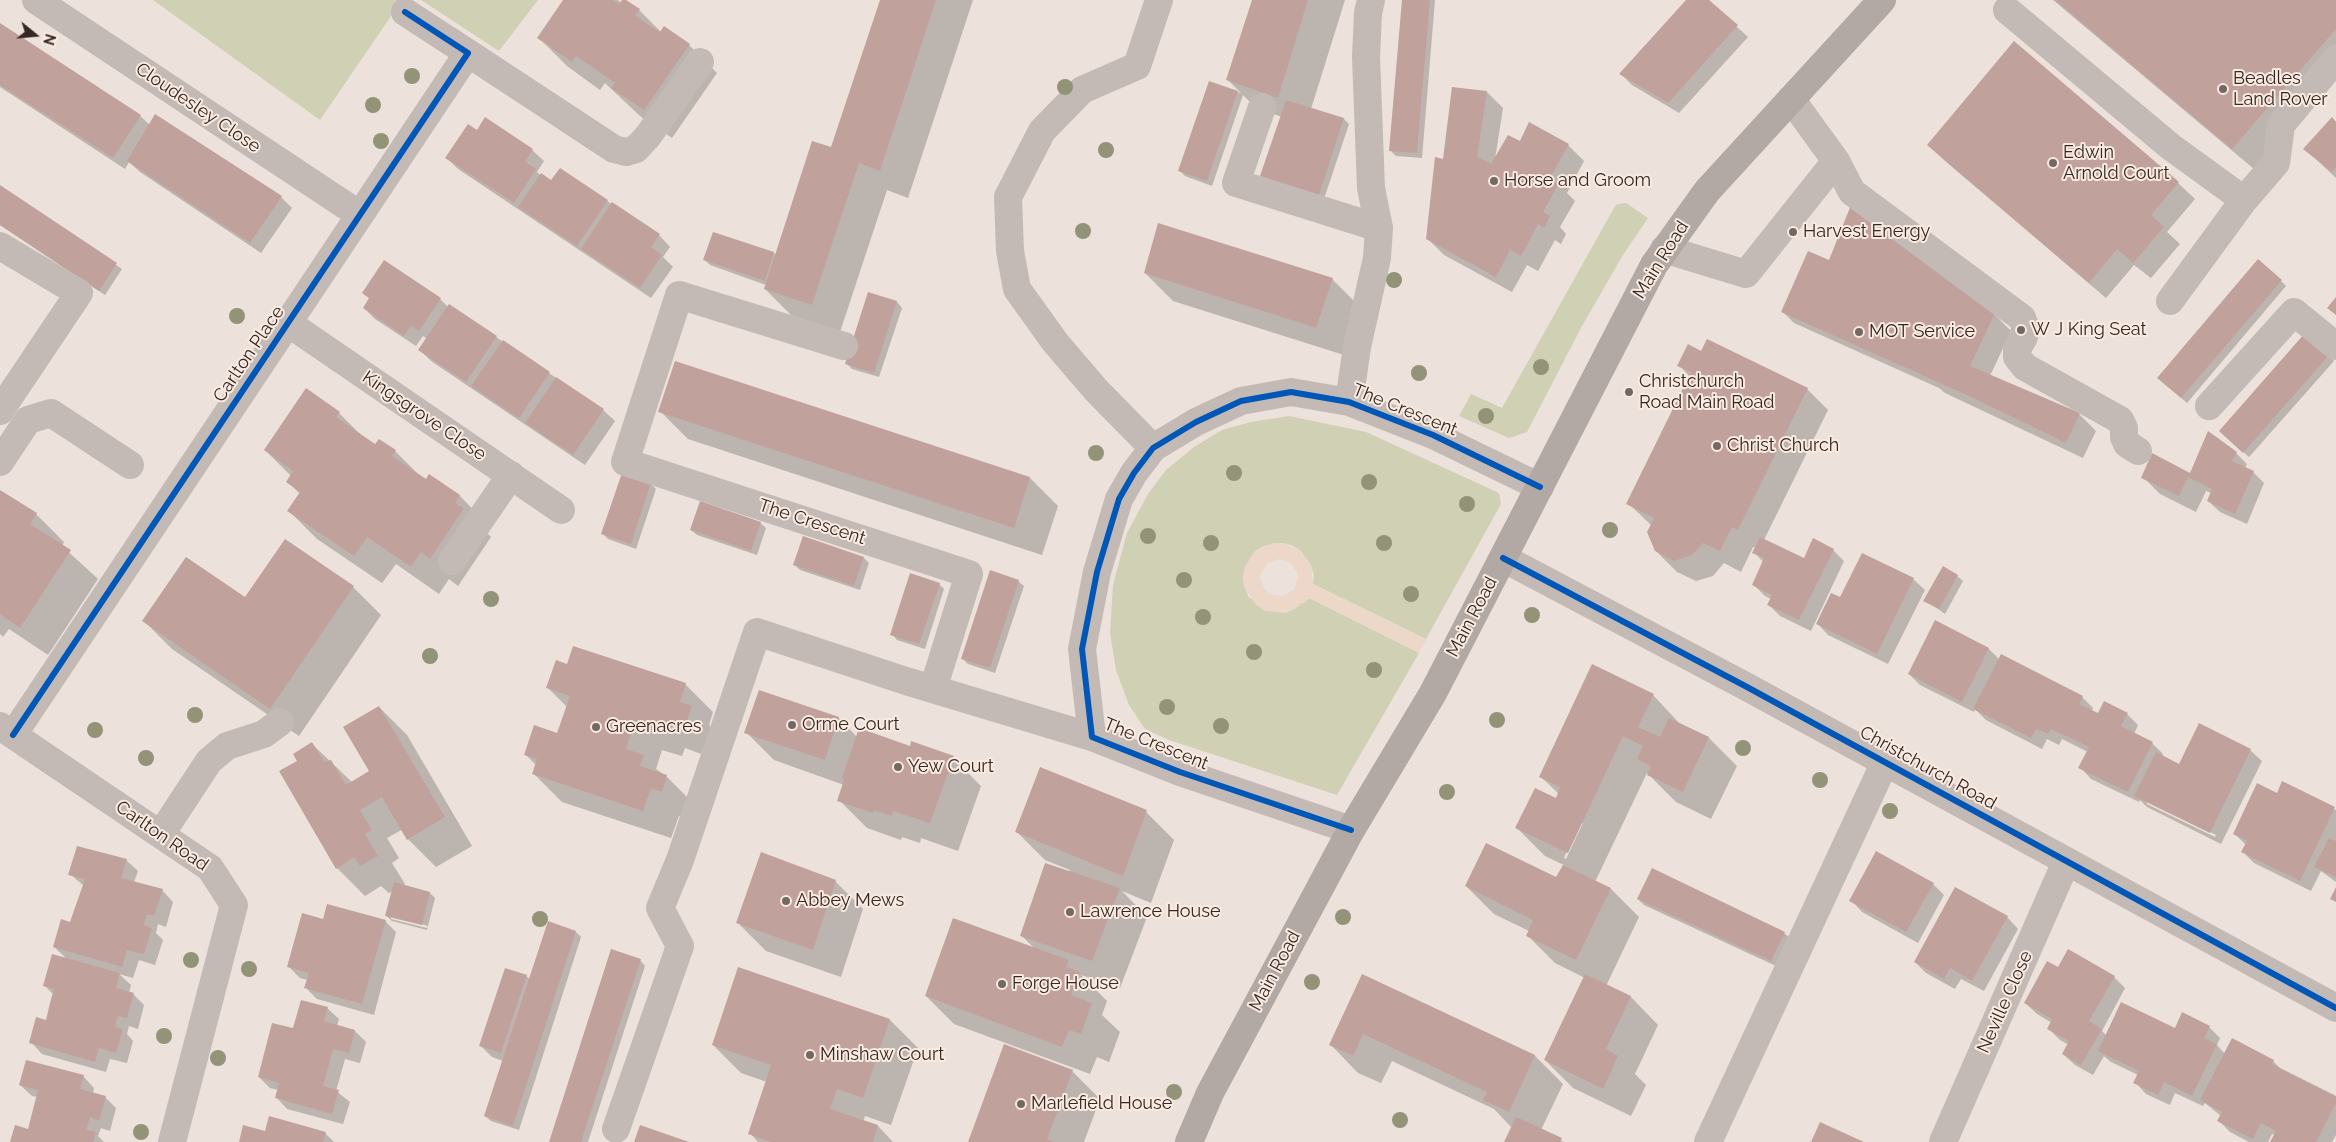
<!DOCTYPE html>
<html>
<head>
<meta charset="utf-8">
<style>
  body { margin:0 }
  #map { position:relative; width:2336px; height:1142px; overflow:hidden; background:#ece1db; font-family:Raleway,sans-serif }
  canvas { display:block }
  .north { position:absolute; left:10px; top:10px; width:50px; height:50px; -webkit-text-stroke:4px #faebe1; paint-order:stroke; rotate:107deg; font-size:14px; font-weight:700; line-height:20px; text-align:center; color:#342724 }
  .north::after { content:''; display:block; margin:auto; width:18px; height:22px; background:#342724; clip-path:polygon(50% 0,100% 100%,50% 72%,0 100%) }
</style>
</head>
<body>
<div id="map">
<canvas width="2336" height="1142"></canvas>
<div class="north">N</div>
</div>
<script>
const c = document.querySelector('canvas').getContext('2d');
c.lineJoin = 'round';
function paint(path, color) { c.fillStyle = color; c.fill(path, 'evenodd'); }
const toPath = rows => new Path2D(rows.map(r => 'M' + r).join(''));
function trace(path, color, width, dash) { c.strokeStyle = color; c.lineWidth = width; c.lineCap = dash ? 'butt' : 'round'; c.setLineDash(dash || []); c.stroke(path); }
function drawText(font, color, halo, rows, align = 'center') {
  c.font = font + ' Raleway,sans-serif'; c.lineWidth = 4; c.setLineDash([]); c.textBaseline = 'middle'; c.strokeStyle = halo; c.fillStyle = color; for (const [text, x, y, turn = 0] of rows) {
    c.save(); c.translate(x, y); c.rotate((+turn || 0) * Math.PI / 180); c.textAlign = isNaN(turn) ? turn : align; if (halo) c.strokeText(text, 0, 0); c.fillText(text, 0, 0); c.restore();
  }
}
paint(toPath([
  [153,0,402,0,320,120],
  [421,0,538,0,499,51],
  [1626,203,1648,218,1623,255,1582,326,1527,432,1509,438,1459,416,1471,394,1502,408,1614,208,1617,204],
  [1289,416,1366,432,1499,493,1501,504,1426,639,1313,584,1314,575,1311,565,1300,550,1291,545,1282,543,1264,546,1255,551,1245,567,1243,578,1245,588,1249,598,1304,603,1309,598,1419,653,1337,795,1169,740,1145,729,1129,705,1116,670,1110,633,1113,585,1127,533,1148,494,1166,470,1194,447,1222,430,1251,422]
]), '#d0d0b4');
paint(toPath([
  [1273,543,1282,543,1300,550,1311,565,1313,584,1426,639,1419,653,1309,598,1295,609,1286,613,1265,611,1256,605,1245,588,1243,578,1245,567,1255,551],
  [1279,559,1290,562,1297,572,1298,578,1294,590,1282,596,1270,594,1265,590,1260,578,1261,573,1268,563]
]), '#ecd7c9');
paint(toPath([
  [564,0,618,0,621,3,624,0,639,10,661,32,689,45,717,73,672,138,640,116,605,83,600,90,567,66,539,38],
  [881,0,973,0,908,198,887,190,840,332,793,317,765,289,766,285,710,265,705,260,774,253,776,255,832,149],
  [1254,0,1345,0,1311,109,1344,119,1349,124,1324,199,1267,181,1261,176,1282,117,1256,108,1243,95,1212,186,1185,176,1180,171,1210,83,1241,93,1228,80],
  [1403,0,1435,0,1422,158,1396,156,1390,150],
  [1688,0,1707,0,1748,37,1679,113,1632,85,1621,74],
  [2053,0,2336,0,2336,74,2254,169],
  [0,24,140,116,150,125,281,197,292,208,261,253,140,172,129,162,125,169,0,87],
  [1487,92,1503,108,1495,159,1520,143,1568,145,1584,161,1567,193,1575,201,1560,227,1566,234,1561,244,1555,240,1538,271,1527,265,1512,292,1444,255,1427,238,1444,160],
  [486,119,532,150,544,161,537,172,541,176,552,182,607,201,659,235,670,247,663,257,673,267,651,298,458,169,447,158,477,132],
  [2336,123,2336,178,2305,149],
  [1928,145,2178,183,2195,199,2167,232,2180,244,2151,278,2134,265,2106,298,1945,161],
  [0,187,122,269,105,295,0,225],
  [1145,273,1332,279,1360,307,1344,355,1173,301],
  [2281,281,2286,286,2187,403,2164,383],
  [363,293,440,299,448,307,496,337,603,410,615,421,585,465,431,361,420,350,427,339,423,336,416,346,375,319,364,308,370,299],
  [869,293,897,302,902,308,879,377,852,369,846,363],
  [1783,312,1994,314,2011,331,1990,376,2079,414,2096,431,2083,458,1945,393,1939,388,1794,323],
  [1702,352,1807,389,1828,410,1764,540,1804,559,1833,550,1844,561,1811,631,1780,616,1769,605,1771,599,1765,596,1754,585,1764,563,1754,552,1756,548,1753,547,1741,572,1724,563,1713,576,1696,581,1677,572,1656,551,1652,526,1628,503,1690,377,1679,365],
  [2329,355,2334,361,2249,457,2226,436],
  [675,362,1030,478,1058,506,1042,555,688,439,660,411],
  [339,413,364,438,376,446,395,451,420,476,426,481,429,476,460,496,487,524,484,530,491,537,458,586,449,579,439,594,396,564,382,583,317,539,289,511,300,494,288,482,291,476,265,450],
  [2236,453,2247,464,2245,468,2253,472,2264,483,2247,524,2220,512,2208,501,2211,493,2206,491,2196,512,2160,494,2143,477,2190,475],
  [650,483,656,489,636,549,608,539,603,534],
  [0,491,36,514,64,542,62,546,98,579,48,655,9,629,3,637,0,634],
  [760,523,766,528,757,555,697,535,691,530],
  [864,558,869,563,860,590,800,570,795,565],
  [1957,576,1963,581,1945,614,1925,600],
  [1913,579,1925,590,1888,664,1828,635,1817,623,1840,599],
  [1018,581,1024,586,995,673,968,664,963,659],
  [939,584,944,589,925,649,897,640,892,634],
  [353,587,381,615,299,736,172,649,144,621,245,599],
  [1935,622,1989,649,2000,660,2082,697,2093,708,2092,711,2099,715,2127,714,2138,725,2134,734,2152,743,2163,754,2162,757,2179,765,2250,750,2262,761,2221,844,2147,807,2140,800,2139,802,2091,779,2080,767,2088,752,2062,739,2059,745,2047,739,2042,749,1986,720,1975,709,1974,712,1920,685,1909,674],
  [2147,801,2216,835,2215,837,2147,804],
  [568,665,685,684,713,712,709,725,720,736,712,758,685,748,682,756,662,750,656,769,666,776,694,804,690,819,679,816,671,838,562,802,534,774,536,765,525,754,558,735,567,707,548,688],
  [759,691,839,718,857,737,953,758,981,786,958,851,921,838,920,843,902,837,901,840,867,828,839,800,844,785,774,760,746,732],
  [1653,695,1681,725,1709,738,1737,766,1711,819,1676,802,1647,773,1595,882,1611,889,1639,917,1606,986,1631,997,1658,1025,1635,1074,1646,1085,1631,1116,1573,1088,1545,1060,1585,978,1555,963,1527,935,1529,931,1494,914,1466,886,1557,878,1564,865,1545,856,1517,828,1556,799,1559,794,1541,777],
  [1580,823,1583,823,1566,859,1564,858],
  [379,707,407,735,472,846,436,867,408,839,403,829,387,838,399,858,392,863,405,884,402,886,430,893,435,898,427,930,392,921,387,916,393,891,389,893,381,886,365,896,337,868,298,762,312,744,353,783,371,772],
  [391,916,428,926,427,928,391,919],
  [2283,783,2336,810,2336,882,2321,871,2311,891,2254,863,2243,852,2246,845,2234,833,2277,795],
  [1146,812,1174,840,1151,903,1122,891,1147,917,1120,988,1081,975,1107,1001,1102,1015,1120,1032,1109,1062,1097,1057,1090,1074,954,1024,926,996,1035,949,1022,936,1070,870,1045,860,1017,832],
  [126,860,138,871,134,882,162,890,173,902,166,927,158,924,156,933,163,940,155,965,139,960,133,978,119,974,131,985,129,993,133,994,144,1005,138,1029,129,1026,127,1034,133,1041,127,1063,110,1059,106,1072,42,1054,31,1042,47,1021,54,995,45,986,67,959,54,947,71,923,84,886,70,874],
  [835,881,863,909,841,977,766,951,738,923],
  [1933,884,1944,895,1918,943,1862,912,1851,900],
  [1956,889,2007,917,2018,929,1984,991,1961,979,1955,989,1926,973,1915,962],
  [1638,899,1784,933,1790,938,1776,966,1644,905],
  [324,921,385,921,396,932,374,1015,317,999,306,988,308,980,300,978,289,967],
  [576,932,581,937,519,1130,491,1121,485,1116,503,1061,492,1057,481,1046,526,976,530,979],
  [640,960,645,966,588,1142,550,1142],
  [2059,969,2114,977,2125,988,2102,1031,2106,1035,2209,1027,2220,1038,2217,1045,2225,1054,2273,1061,2283,1071,2336,1098,2336,1135,2332,1142,2272,1142,2275,1135,2272,1134,2268,1142,2249,1142,2230,1132,2219,1121,2221,1116,2205,1103,2203,1106,2175,1093,2170,1105,2146,1094,2135,1082,2138,1075,2111,1062,2104,1056,2093,1075,2075,1065,2063,1054,2069,1045,2060,1040,2049,1029,2052,1023,2037,1014,2025,1003],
  [1363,976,1535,1056,1563,1084,1541,1130,1564,1142,1505,1142,1512,1128,1494,1109,1392,1061,1381,1083,1358,1073,1331,1045],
  [327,1008,339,1019,337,1026,355,1031,366,1042,360,1063,345,1059,336,1091,350,1102,343,1124,287,1109,276,1097,278,1090,270,1088,259,1077,294,1030],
  [890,1020,918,1048,891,1125,865,1116,863,1122,878,1126,893,1142,758,1142,750,1133,767,1082,741,1073,713,1045],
  [1072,1071,1100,1099,1084,1142,969,1142],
  [83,1076,94,1088,93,1094,105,1097,116,1108,110,1131,101,1128,98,1136,104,1142,11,1142,29,1130,38,1097,32,1096,20,1085],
  [266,1133,325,1133,334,1142,240,1142]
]), '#0003');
paint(toPath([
  [563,0,613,0,619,4,622,0,626,0,640,9,635,16,660,32,664,26,690,44,644,110,611,88,615,83,576,56,572,62,537,38],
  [880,0,936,0,880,171,859,163,812,305,764,289,812,141,831,147],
  [1252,0,1308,0,1278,98,1226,80],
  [1402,0,1430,0,1417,153,1389,151],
  [1686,0,1709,0,1738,25,1668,103,1619,74],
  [2055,0,2336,0,2336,29,2232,149],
  [0,23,141,115,113,158,0,85],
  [2014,41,2179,182,2151,215,2164,227,2133,263,2117,249,2089,283,1927,145],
  [1209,81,1238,91,1207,181,1178,171],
  [1452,87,1487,91,1477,157,1491,164,1508,135,1520,141,1529,122,1569,144,1550,178,1559,183,1543,212,1550,216,1544,228,1538,224,1521,256,1510,250,1496,277,1426,239,1435,157,1443,159],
  [1286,100,1344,118,1319,195,1260,176],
  [155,114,282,196,250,243,127,161],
  [485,117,533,149,525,162,536,169,514,203,445,158,468,124,477,130],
  [2332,117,2336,122,2336,167,2332,172,2303,149],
  [560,168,608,200,577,246,518,207,541,173,551,180],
  [0,185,117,263,99,291,0,225],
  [612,202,660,234,651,247,662,255,640,288,581,249],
  [1851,205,1995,313,1970,366,2080,413,2066,443,1969,396,1781,312,1808,251,1829,260],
  [1158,223,1333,278,1316,328,1144,273],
  [713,232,774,252,765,281,703,260],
  [2258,259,2282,280,2181,398,2157,378],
  [384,260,441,298,419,331,411,326,404,336,363,308,369,298,362,293],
  [868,292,897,301,874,373,845,364],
  [2336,297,2336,315,2327,308],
  [449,304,497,336,466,382,418,350],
  [2305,333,2330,354,2243,453,2219,431],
  [1707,339,1808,388,1738,530,1732,527,1720,551,1703,543,1692,555,1674,561,1655,551,1647,532,1654,518,1626,504,1691,372,1677,366,1688,344,1701,351],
  [503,340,550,372,519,418,471,386],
  [675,361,1030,477,1014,528,658,412],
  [556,377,604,409,573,455,525,423],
  [306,388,340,412,336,417,375,444,379,439,396,450,392,456,426,479,429,474,460,495,455,503,464,508,430,559,421,552,411,567,367,537,354,556,287,511,300,492,286,482,293,471,264,450],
  [2208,431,2237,452,2232,461,2254,471,2235,514,2207,501,2212,489,2188,477,2179,496,2141,478,2152,453,2190,473],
  [622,473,651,482,631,544,601,534],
  [0,490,37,513,30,524,71,550,20,628,0,614],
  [700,501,761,522,751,551,690,530],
  [803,536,864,557,854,586,793,565],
  [1760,537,1804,558,1813,538,1834,549,1799,620,1767,605,1772,595,1752,585,1764,558,1752,553],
  [285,539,354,586,270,709,142,621,186,557,245,597],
  [1862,553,1914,578,1877,654,1816,624,1831,593,1840,597],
  [1943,566,1958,575,1939,609,1923,601],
  [990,570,1019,580,990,668,961,659],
  [910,573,940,583,919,644,890,635],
  [1935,620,1989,648,1962,702,1908,674],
  [573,646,686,683,680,702,692,706,684,730,657,721,654,729,634,723,626,749,644,755,640,766,667,775,662,792,651,788,643,811,532,774,537,759,524,755,534,725,557,733,570,696,546,688,556,660,567,664],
  [2001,654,2083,696,2079,704,2098,713,2104,701,2128,713,2121,726,2153,742,2128,792,2078,768,2089,747,2051,729,2048,734,2036,729,2031,738,1973,709],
  [1592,664,1654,694,1638,727,1660,737,1669,718,1709,737,1683,792,1647,775,1651,766,1637,759,1643,746,1623,736,1568,853,1515,828,1535,788,1556,798,1560,787,1539,777],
  [759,690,839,717,825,760,744,733],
  [379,706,445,817,407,840,382,797,360,810,372,830,365,834,378,856,360,866,354,857,336,869,279,771,297,761,293,754,312,742,324,762,331,760,346,785,369,771,343,727],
  [2199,723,2251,749,2210,833,2134,796,2156,752,2179,764],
  [859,728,910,746,911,741,954,756,930,823,893,811,892,816,874,810,873,813,837,801,844,780,842,778],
  [1040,767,1147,810,1123,876,1015,832],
  [2282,781,2335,807,2300,881,2241,852,2247,841,2233,834,2257,783,2277,793],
  [2329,838,2336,841,2336,877,2314,867],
  [1486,843,1556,877,1563,865,1611,888,1576,960,1526,936,1533,920,1465,886],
  [77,846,127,859,121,878,163,889,154,916,147,914,144,925,152,928,144,954,127,950,122,967,53,947,61,919,70,922,85,879,68,875],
  [1876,851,1934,883,1906,932,1849,901],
  [761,852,836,880,813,950,736,923],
  [1045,863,1120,888,1092,961,1020,936],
  [1652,868,1785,932,1771,961,1637,899],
  [394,882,430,892,422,925,385,916],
  [1955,887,2008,916,1972,981,1950,968,1944,979,1914,962],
  [2336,887,2336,902,2330,899],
  [327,904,386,920,362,1004,304,988,309,973,287,967,302,913,323,919],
  [953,918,1069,960,1066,967,1080,972,1071,995,1092,1003,1081,1034,1069,1030,1062,1047,925,996],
  [548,921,576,931,513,1126,484,1116],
  [611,949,641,959,581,1142,549,1142],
  [2068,949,2115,976,2089,1021,2102,1029,2081,1065,2062,1054,2069,1041,2047,1029,2052,1019,2024,1003,2047,961,2058,967],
  [52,954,120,973,116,988,134,993,127,1018,118,1016,115,1027,123,1029,116,1053,99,1048,95,1062,29,1043,36,1017,46,1020,50,1003,54,989,43,986],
  [738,967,890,1019,863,1098,837,1089,830,1109,878,1125,873,1142,771,1142,748,1134,771,1065,712,1045],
  [505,968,527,975,501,1053,479,1046],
  [1362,974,1535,1055,1509,1112,1483,1100,1487,1092,1363,1034,1353,1056,1329,1045],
  [1585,974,1631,996,1606,1049,1618,1056,1603,1089,1544,1060],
  [301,1000,328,1007,324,1021,355,1030,349,1053,333,1049,323,1086,339,1090,332,1114,275,1098,279,1083,258,1077,272,1023,293,1028],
  [2121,1002,2175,1028,2182,1012,2210,1026,2204,1038,2217,1044,2192,1096,2164,1082,2158,1095,2133,1083,2139,1071,2098,1051],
  [2232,1038,2274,1060,2272,1064,2336,1096,2336,1103,2316,1142,2270,1142,2276,1131,2261,1123,2253,1139,2217,1121,2222,1112,2200,1100],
  [1004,1044,1073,1070,1047,1139,1055,1142,968,1142],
  [26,1060,84,1075,80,1089,106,1096,99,1121,90,1117,86,1130,96,1132,93,1142,10,1142,15,1125,28,1129,38,1090,19,1085],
  [269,1116,326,1132,323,1142,239,1142,243,1125,265,1131],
  [1516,1117,1562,1138,1560,1142,1504,1142],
  [1820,1122,1864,1142,1811,1142],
  [640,1125,689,1142,634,1142]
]), '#c1a19b');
trace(toPath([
  [36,0,360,215],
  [2007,10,2171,147,2244,200],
  [468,53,614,149,626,152,636,149,648,136,700,62],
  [1262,107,1236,183,1379,228],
  [1836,161,1852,192,2022,318,2025,326,2024,337,2017,349,2017,357,2025,367,2120,420,2124,428,2124,437,2127,444,2138,451],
  [0,246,79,293,0,411],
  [1664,249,1746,274,1836,161,1791,99],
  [2170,301,2244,200,2276,163,2281,125,2336,59],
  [288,323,561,510],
  [844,346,679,295,625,462,969,574,933,689],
  [1349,402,1357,347,1377,258,1379,228,1371,188,1366,57,1368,13,1371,0],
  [2209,406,2294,312,2336,346],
  [1153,448,1096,390,1055,342,1017,289,1010,251,1008,197,1042,131,1082,90,1137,66,1159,0],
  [0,462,28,420,51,413,130,465],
  [1503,558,1747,687,2336,1008],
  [452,561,511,475],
  [0,726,210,868,234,905,172,1142],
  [13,735,468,53,405,12],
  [1351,830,1180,772,1092,737,1082,649,1097,572,1119,499,1134,473,1153,448,1196,422,1241,401,1291,392,1349,402,1433,435,1540,487],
  [161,834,209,761,227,746,264,734,280,722],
  [616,1129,680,946,660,908,680,860,757,632,906,681,1092,737],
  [1708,1142,1885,762],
  [1943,1142,2066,862]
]), '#c4bab5', 28);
trace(toPath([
  [1189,1142,1210,1093,1351,830,1433,693,1654,265,1707,191,1882,0]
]), '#b2a9a4', 28);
trace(toPath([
  [1503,558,1747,687,2336,1008],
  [13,735,468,53,405,12],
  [1351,830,1180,772,1092,737,1082,649,1097,572,1119,499,1134,473,1153,448,1196,422,1241,401,1291,392,1349,402,1433,435,1540,487]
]), '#0057b8', 6);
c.fillStyle = '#929377';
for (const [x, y] of [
  [412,76],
  [1065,87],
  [373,105],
  [381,141],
  [1106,150],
  [1083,231],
  [1394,280],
  [237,316],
  [1541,367],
  [1419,373],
  [1486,416],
  [1096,453],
  [1234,473],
  [1369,482],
  [1467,504],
  [1610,530],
  [1148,536],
  [1211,543],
  [1384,543],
  [1184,580],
  [1411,594],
  [491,599],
  [1532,615],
  [1203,617],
  [1254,652],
  [430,656],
  [1374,670],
  [1167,707],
  [195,715],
  [1497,720],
  [1221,726],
  [95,730],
  [1743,748],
  [146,758],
  [1820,780],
  [1447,792],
  [1890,811],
  [1343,917],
  [540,919],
  [191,960],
  [249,969],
  [1312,982],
  [164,1036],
  [218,1058],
  [1174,1092],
  [1400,1120],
  [141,1132]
]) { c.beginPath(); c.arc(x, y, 8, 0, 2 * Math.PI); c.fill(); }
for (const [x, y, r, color] of [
  [2223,89,5,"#746864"],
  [2053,163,5,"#746864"],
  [1494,181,5,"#746864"],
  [1793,232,5,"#746864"],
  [2021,330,5,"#746864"],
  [1859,332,5,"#746864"],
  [1629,392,5,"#746864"],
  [1717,446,5,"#746864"],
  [792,725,5,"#746864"],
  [596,727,5,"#746864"],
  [898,767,5,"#746864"],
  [786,901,5,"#746864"],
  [1070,912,5,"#746864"],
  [1002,984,5,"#746864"],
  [810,1055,5,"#746864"],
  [1021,1104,5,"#746864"]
]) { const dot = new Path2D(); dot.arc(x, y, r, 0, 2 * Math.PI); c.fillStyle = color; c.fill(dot); trace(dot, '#faebe1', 2); }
drawText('18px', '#342724', '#faebe1', [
  ["Beadles",2233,79],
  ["Land Rover",2233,100],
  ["Edwin",2063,153],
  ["Arnold Court",2063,174],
  ["Horse and Groom",1504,181],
  ["Harvest Energy",1803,232],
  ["W J King Seat",2031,330],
  ["MOT Service",1869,332],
  ["Christchurch",1639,382],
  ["Road Main Road",1639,403],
  ["Christ Church",1727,446],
  ["Orme Court",802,725],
  ["Greenacres",606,727],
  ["Yew Court",908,767],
  ["Abbey Mews",796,901],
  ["Lawrence House",1080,912],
  ["Forge House",1012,984],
  ["Minshaw Court",820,1055],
  ["Marlefield House",1031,1104]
], 'left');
drawText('18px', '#342724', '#faebe1', [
  ["Cloudesley Close",198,108,34],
  ["Main Road",1661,260,-58],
  ["Carlton Place",249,354,-56],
  ["The Crescent",1405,410,22],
  ["Kingsgrove Close",424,416,34],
  ["The Crescent",812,522,18],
  ["Main Road",1472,617,-62],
  ["The Crescent",1156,744,22],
  ["Christchurch Road",1928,768,29],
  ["Carlton Road",162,836,35],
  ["Main Road",1275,971,-62],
  ["Neville Close",2005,1002,-66]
]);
</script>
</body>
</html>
